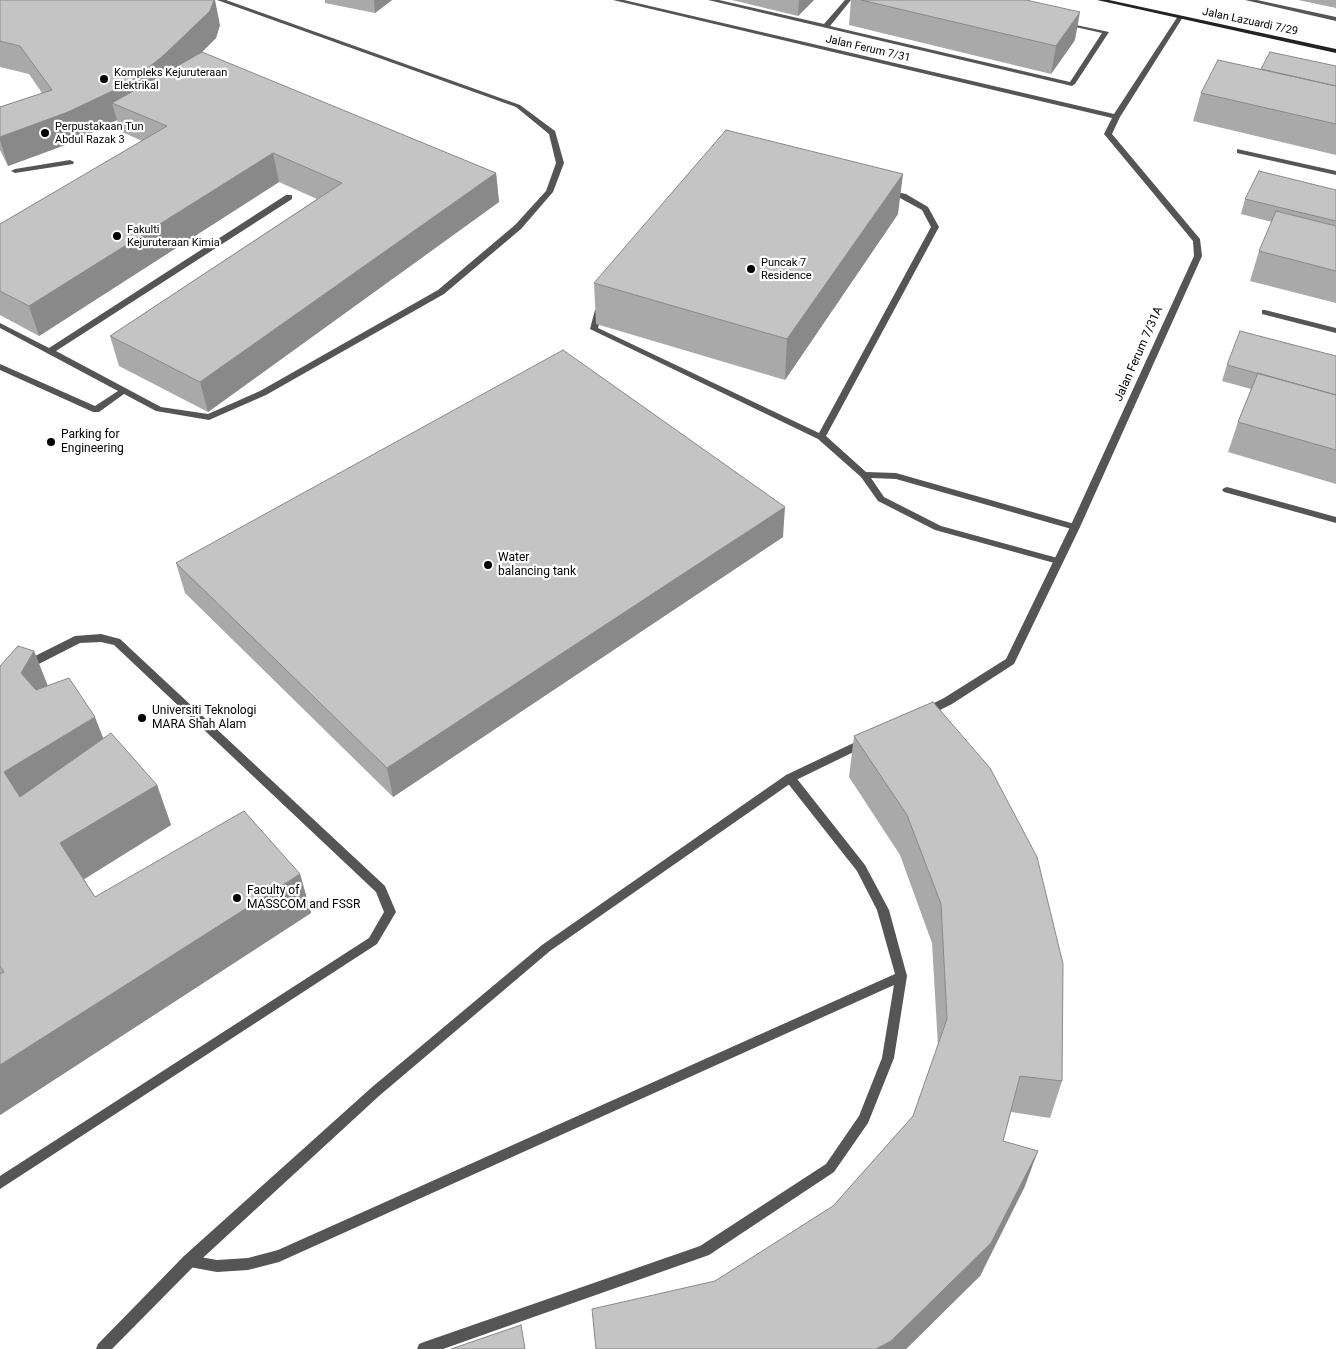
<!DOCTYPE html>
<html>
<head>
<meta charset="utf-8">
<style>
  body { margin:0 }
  canvas { display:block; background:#fff }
</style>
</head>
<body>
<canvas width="1336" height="1349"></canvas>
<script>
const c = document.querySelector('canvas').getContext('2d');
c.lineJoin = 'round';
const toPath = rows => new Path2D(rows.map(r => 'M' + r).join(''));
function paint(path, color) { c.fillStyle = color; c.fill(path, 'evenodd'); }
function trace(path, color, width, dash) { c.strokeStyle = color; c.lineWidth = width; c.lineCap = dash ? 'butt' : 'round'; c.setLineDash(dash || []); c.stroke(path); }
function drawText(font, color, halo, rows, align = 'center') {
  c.font = font + ' Roboto,sans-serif'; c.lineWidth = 4.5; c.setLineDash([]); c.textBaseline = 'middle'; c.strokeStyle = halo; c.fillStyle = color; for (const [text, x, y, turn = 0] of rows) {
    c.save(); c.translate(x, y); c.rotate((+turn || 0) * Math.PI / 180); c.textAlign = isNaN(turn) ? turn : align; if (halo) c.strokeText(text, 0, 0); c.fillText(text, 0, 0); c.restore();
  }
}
paint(toPath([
  [217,0,226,0,520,105,555,131,564,163,553,192,521,229,444,294,266,395,209,420,156,411,124,394,99,412,93,412,0,370,0,364,95,406,118,391,0,328,0,323,49,348,286,195,292,195,292,199,56,351,161,407,208,414,260,391,438,290,515,225,546,191,556,163,549,134,516,107,217,0],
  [70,160,74,162,73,164,15,173,11,171,15,169,70,160],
  [886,190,906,194,928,207,939,227,826,436,866,472,896,473,1078,525,1080,527,1075,530,896,479,871,478,884,497,941,526,1061,559,1063,561,1061,563,1058,564,935,530,878,501,861,477,818,439,590,329,595,310,599,308,602,308,603,310,598,328,819,433,931,227,922,210,900,198,886,194,886,190],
  [101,634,120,639,385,886,396,912,377,944,0,1189,0,1176,369,938,384,912,376,892,114,645,101,642,80,643,29,669,21,669,20,666,21,663,75,636,101,634],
  [790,774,794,775,865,865,889,910,907,976,894,1058,868,1123,834,1172,709,1255,443,1349,417,1349,419,1344,424,1342,700,1246,826,1164,859,1116,882,1058,894,985,279,1262,248,1270,217,1272,184,1266,182,1261,184,1256,189,1255,217,1260,248,1258,278,1250,895,974,877,910,857,871,786,781,785,778,786,775,790,774]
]), '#555');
paint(toPath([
  [613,0,624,0,1114,114,1178,16,1183,17,1120,117,1112,134,1200,239,1202,256,1080,527,1014,664,952,704,930,715,926,716,922,715,921,712,922,709,944,698,1006,659,1070,527,1194,256,1193,241,1104,134,1112,118,613,0],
  [708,0,719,0,824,24,845,0,851,0,830,26,1070,82,1102,33,1062,24,1062,22,1109,32,1075,84,1072,86,708,0],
  [1245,0,1257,0,1336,17,1336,21,1245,0],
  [1237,149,1336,171,1336,175,1237,153,1237,149],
  [1262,310,1265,310,1336,328,1336,333,1262,314,1262,310],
  [1227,487,1336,517,1336,523,1224,492,1222,490,1224,488,1227,487],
  [864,738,868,739,869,742,868,745,794,781,550,951,379,1096,194,1266,112,1349,96,1349,98,1344,184,1256,371,1088,542,945,786,775,864,738]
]), '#555');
paint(toPath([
  [1097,0,1109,0,1336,49,1336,53,1097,0]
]), '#222');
paint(toPath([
  [0,0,220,25,216,38,201,53,496,173,499,202,208,412,119,366,110,336,317,199,279,182,39,336,0,315,0,224,142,141,120,131,117,120,76,141,8,166,0,150,0,107,42,93,29,74,0,67],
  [325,0,392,0,375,13,325,3],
  [732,0,814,0,798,16],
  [851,0,1026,0,1075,40,1051,74,849,25],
  [1298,0,1336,0,1336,8],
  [1336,66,1336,155,1193,121,1201,93,1261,69],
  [1336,190,1336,303,1250,281,1259,251,1272,222,1241,214,1245,199],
  [898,214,785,380,596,324,594,283],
  [1336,356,1336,484,1228,452,1238,422,1251,389,1222,381,1227,365],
  [783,537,393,797,185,593,176,563],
  [34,651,48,686,104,739,157,785,171,825,84,879,95,897,300,874,311,913,0,1115,0,666],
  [933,702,1062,1081,1050,1118,1011,1112,1003,1141,1025,1186,980,1276,906,1349,596,1349,715,1281,833,1206,913,1116,938,1046,932,943,900,855,849,777,854,736]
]), '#a9a9a9');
paint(toPath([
  [214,0,215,0,220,25,216,38,170,84,112,103,117,120,76,141,8,166,0,140,0,137],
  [374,0,392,0,375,13],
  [799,0,814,0,798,16],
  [1080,12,1075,40,1051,74,1056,46],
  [273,153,279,182,39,336,29,306],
  [496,173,499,202,208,412,200,382],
  [903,174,898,214,785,380,787,339],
  [785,507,783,537,393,797,387,768],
  [34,651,50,692,38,714,21,673],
  [95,717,111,758,23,812,4,772],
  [157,785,171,825,78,883,60,843],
  [300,874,311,913,0,1115,0,1065],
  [1038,1151,1025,1186,980,1276,906,1349,876,1349]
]), '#898989');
const building = toPath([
  [0,0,214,0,210,11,163,56,127,84,68,112,0,137,0,107,52,90,20,46,0,41,0,0],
  [861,0,1026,0,1080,12,1056,46,861,0],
  [202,52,496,173,200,382,110,336,342,183,273,153,29,306,0,291,0,224,167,126,112,103,202,52],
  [1270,52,1336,66,1336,86,1261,69,1270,52],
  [1218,60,1336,86,1336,124,1201,93,1218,60],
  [726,130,903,174,787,339,594,283,726,130],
  [1259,171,1336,190,1336,221,1245,199,1259,171],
  [1276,211,1336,226,1336,271,1259,251,1276,211],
  [1240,331,1336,356,1336,395,1227,365,1240,331],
  [563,350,785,507,387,768,176,563,563,350],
  [1258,373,1336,395,1336,450,1238,422,1258,373],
  [18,646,34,651,21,673,36,690,69,678,95,717,4,772,20,797,111,733,157,785,60,843,95,897,244,811,300,874,0,1065,0,974,4,972,0,966,0,666,18,646],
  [933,702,990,768,1037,857,1063,964,1062,1081,1020,1076,1003,1141,1038,1151,991,1243,891,1341,876,1349,596,1349,592,1309,715,1281,833,1206,913,1116,947,1019,941,904,907,815,854,736,933,702],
  [521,1325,525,1349,451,1349,521,1325]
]);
paint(building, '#c4c4c4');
trace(building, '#898989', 1);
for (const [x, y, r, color] of [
  [104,79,5,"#000"],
  [45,133,5,"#000"],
  [117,236,5,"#000"],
  [751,269,5,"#000"],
  [51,442,5,"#000"],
  [488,565,5,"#000"],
  [142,718,5,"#000"],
  [237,898,5,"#000"]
]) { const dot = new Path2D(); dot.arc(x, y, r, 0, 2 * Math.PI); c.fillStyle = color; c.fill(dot); trace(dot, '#fff', 2); }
drawText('11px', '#000', '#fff', [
  ["Jalan Lazuardi 7/29",1250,22,12],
  ["Jalan Ferum 7/31",868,49,13]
]);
drawText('11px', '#000', '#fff', [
  ["Kompleks Kejuruteraan",114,73],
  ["Elektrikal",114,86],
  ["Perpustakaan Tun",55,127],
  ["Abdul Razak 3",55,140],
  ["Fakulti",127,230],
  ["Kejuruteraan Kimia",127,243],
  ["Puncak 7",761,263],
  ["Residence",761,276]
], 'left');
drawText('12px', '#000', '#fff', [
  ["Jalan Ferum 7/31A",1139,354,-66]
]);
drawText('12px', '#000', '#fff', [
  ["Parking for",61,435],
  ["Engineering",61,449],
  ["Water",498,558],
  ["balancing tank",498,572],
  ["Universiti Teknologi",152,711],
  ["MARA Shah Alam",152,725],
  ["Faculty of",247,891],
  ["MASSCOM and FSSR",247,905]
], 'left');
</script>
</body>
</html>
